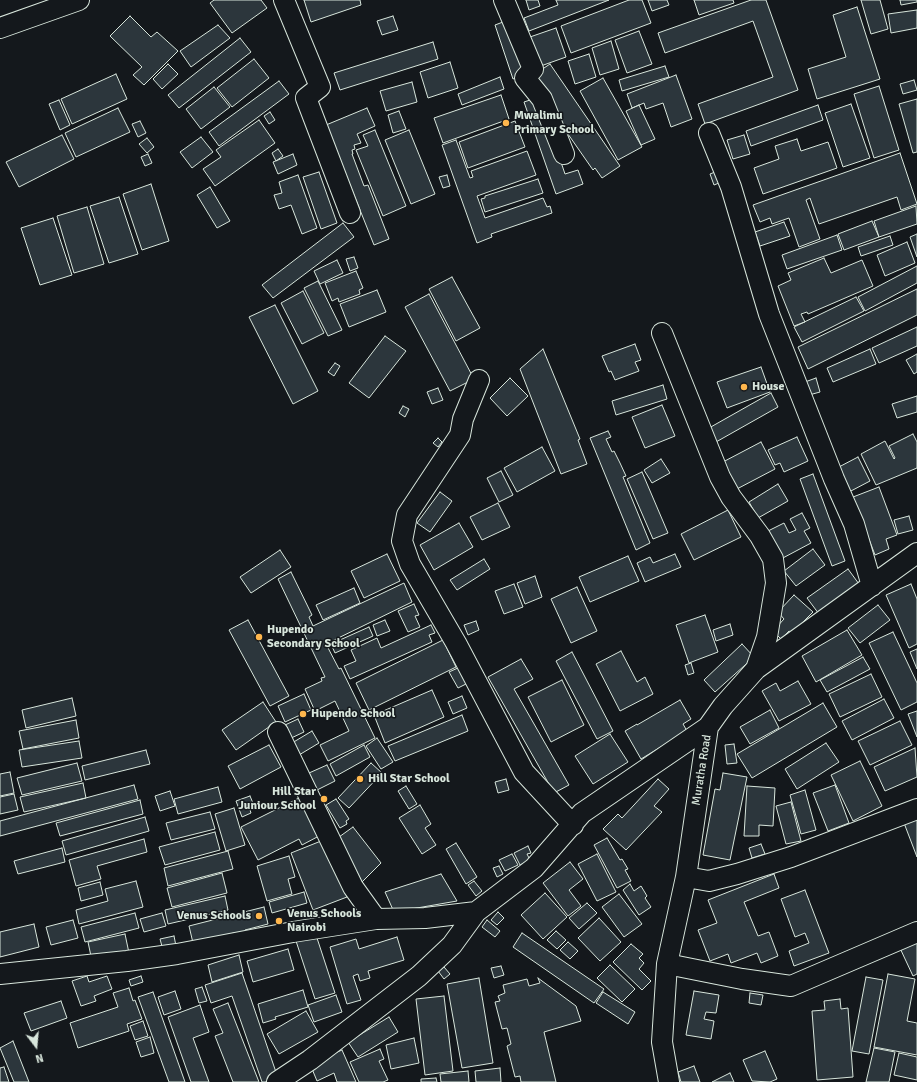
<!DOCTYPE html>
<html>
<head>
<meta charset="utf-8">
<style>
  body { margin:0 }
  #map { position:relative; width:917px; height:1082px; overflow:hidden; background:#14181c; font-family:Signika,sans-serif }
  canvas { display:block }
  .north { position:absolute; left:16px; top:1026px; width:40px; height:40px; -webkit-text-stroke:3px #14181c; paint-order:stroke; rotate:164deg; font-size:11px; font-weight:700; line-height:16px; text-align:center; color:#d8e6dc }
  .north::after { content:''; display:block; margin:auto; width:14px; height:18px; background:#d8e6dc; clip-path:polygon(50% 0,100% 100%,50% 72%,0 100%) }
</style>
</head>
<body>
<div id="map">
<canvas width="917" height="1082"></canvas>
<div class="north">N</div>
</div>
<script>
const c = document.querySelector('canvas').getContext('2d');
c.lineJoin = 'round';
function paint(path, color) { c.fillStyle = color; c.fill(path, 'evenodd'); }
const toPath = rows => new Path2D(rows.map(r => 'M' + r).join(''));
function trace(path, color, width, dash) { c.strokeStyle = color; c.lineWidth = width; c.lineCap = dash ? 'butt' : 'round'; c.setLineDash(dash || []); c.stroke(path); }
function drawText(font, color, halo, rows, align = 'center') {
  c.font = font + ' Signika,sans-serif'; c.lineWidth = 3; c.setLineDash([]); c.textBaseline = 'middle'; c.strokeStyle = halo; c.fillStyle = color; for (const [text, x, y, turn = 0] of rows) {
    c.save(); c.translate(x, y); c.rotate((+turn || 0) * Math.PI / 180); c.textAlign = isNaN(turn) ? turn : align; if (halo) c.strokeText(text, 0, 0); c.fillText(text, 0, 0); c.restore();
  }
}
const building = toPath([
  [214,0,261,0,267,8,232,33,210,3,214,0],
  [304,0,360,0,361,5,311,22,304,0],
  [526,0,538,0,540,6,529,10,526,0],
  [556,0,609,0,529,31,524,18,558,5,556,0],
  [629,0,642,0,651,23,571,53,561,26,629,0],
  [648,0,667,0,669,5,652,11,648,0],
  [694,0,733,0,734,3,699,15,694,0],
  [751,0,766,0,798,90,705,124,698,104,773,77,753,21,665,53,658,33,751,0],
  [861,0,880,0,888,29,871,34,861,0],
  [900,0,917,0,917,2,901,5,900,0],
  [857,7,880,79,817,99,808,69,846,57,833,15,857,7],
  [917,10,917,28,891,33,888,14,917,10],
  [130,16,151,37,157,32,178,51,144,85,133,75,142,67,110,36,130,16],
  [393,16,398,30,382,35,377,21,393,16],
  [511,19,529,73,513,79,495,25,511,19],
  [218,25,230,38,191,67,180,51,218,25],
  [556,28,566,57,538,67,527,38,556,28],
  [639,31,652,64,627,73,615,40,639,31],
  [240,38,251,52,179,108,168,95,240,38],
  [611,41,619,69,600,75,592,48,611,41],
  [433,42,438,59,340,90,334,73,433,42],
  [589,54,596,77,575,84,568,61,589,54],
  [254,59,269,78,232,107,217,88,254,59],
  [450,62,458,88,428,98,420,72,450,62],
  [168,64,178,74,162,89,153,79,168,64],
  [550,64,620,166,602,178,595,168,593,170,529,78,550,64],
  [665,66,669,77,622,91,619,80,665,66],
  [116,74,127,99,72,124,61,99,116,74],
  [676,75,692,119,671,127,663,103,646,109,644,103,632,108,627,94,676,75],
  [500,77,504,89,462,105,458,94,500,77],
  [603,78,642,147,618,160,580,91,603,78],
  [914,80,917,90,903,94,900,84,914,80],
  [279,81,289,94,219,146,209,132,279,81],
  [412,82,417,102,386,111,380,91,412,82],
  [879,86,899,150,874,158,854,94,879,86],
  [214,87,230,107,201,129,186,109,214,87],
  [501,95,509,119,443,143,434,118,501,95],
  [539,97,565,174,578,170,583,184,556,194,524,102,539,97],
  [917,99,917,152,913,153,899,104,917,99],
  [59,100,70,125,60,130,49,104,59,100],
  [851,104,870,158,843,167,825,113,851,104],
  [639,105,655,139,641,145,626,111,639,105],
  [818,105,823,120,751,146,746,131,818,105],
  [118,108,130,132,76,157,65,133,118,108],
  [367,108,375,126,357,134,361,143,354,145,355,149,352,150,353,154,352,154,364,186,368,185,389,239,374,245,326,125,367,108],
  [399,111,406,129,393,133,388,115,399,111],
  [270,112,275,120,269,124,264,116,270,112],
  [259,120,275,143,215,186,203,169,221,157,216,150,259,120],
  [140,121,146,133,138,137,132,124,140,121],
  [515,121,525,147,468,168,459,142,515,121],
  [375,130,406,206,383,216,356,150,368,146,363,135,375,130],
  [409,130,435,194,411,204,385,140,409,130],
  [62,135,74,159,19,187,6,162,62,135],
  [744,135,750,154,733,159,727,140,744,135],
  [201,137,213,152,192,168,180,152,201,137],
  [147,138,154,147,147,153,139,144,147,138],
  [797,139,801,151,828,142,837,168,763,194,754,168,779,159,775,146,797,139],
  [456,140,470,178,473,177,471,171,527,151,536,175,477,196,485,218,543,198,547,207,550,206,552,213,491,234,492,237,477,243,442,145,456,140],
  [278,149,283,156,276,161,272,153,278,149],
  [900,153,917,204,901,210,897,197,819,224,810,198,806,200,820,239,799,247,789,218,772,224,770,218,760,222,753,205,900,153],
  [148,154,152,163,145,166,141,157,148,154],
  [293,154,297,165,278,174,273,162,293,154],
  [720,170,724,181,714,185,710,174,720,170],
  [319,172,337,223,321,229,303,177,319,172],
  [298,175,317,228,302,234,291,205,279,209,274,195,282,193,279,182,298,175],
  [447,175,450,186,443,188,439,177,447,175],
  [538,179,543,193,485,212,481,199,485,198,485,196,538,179],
  [151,184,169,241,142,250,123,194,151,184],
  [210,187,230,221,217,228,197,195,210,187],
  [119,197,138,254,109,263,90,206,119,197],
  [916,206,917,224,879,237,874,221,916,206],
  [87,207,104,264,74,273,57,216,87,207],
  [53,218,72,275,40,285,21,228,53,218],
  [872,221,879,237,844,250,838,234,872,221],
  [784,222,790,236,760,246,755,232,784,222],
  [343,223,354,237,273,298,262,285,343,223],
  [917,234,917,257,910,237,917,234],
  [837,235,842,250,787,269,782,255,837,235],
  [890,236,893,245,861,256,858,247,890,236],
  [907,242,915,263,885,276,877,255,907,242],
  [354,257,358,268,350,271,346,259,354,257],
  [824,258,831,273,862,260,873,286,808,314,807,312,801,314,805,322,794,326,778,286,791,280,788,273,824,258],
  [337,260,343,273,320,284,314,271,337,260],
  [917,266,917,283,865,311,858,297,917,266],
  [356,271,363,288,359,290,360,294,339,302,338,298,332,301,325,283,356,271],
  [452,277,480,328,456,341,429,289,452,277],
  [318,281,342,330,328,336,304,288,318,281],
  [917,289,917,315,808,369,798,347,917,289],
  [377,290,386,312,349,327,340,304,377,290],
  [303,291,324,333,302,344,281,303,303,291],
  [429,294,474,379,450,391,405,307,429,294],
  [856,297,864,311,802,342,794,327,856,297],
  [275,305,318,391,293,404,249,317,275,305],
  [917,327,917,346,879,363,872,348,917,327],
  [385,336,406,351,369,398,349,383,385,336],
  [635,344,641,360,635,362,639,371,615,380,611,371,609,372,602,356,635,344],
  [543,349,580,439,578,440,587,464,561,474,520,369,543,349],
  [870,349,876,364,833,382,827,368,870,349],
  [917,354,917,372,914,374,906,360,917,354],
  [335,363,340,366,334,376,328,372,335,363],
  [761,367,770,392,727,408,717,382,761,367],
  [510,378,528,396,507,416,490,398,510,378],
  [816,378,820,392,809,395,805,382,816,378],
  [663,385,667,399,616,415,612,401,663,385],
  [438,388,443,400,432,404,427,392,438,388],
  [771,393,778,407,716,442,709,428,771,393],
  [917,396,917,412,897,418,892,404,917,396],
  [662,405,675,436,645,448,632,417,662,405],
  [403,406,409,409,405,417,399,413,403,406],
  [608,431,611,437,606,439,612,452,614,451,620,463,626,476,623,477,650,543,636,550,590,438,608,431],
  [913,434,917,442,917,468,876,485,861,454,885,441,894,459,895,458,889,446,913,434],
  [797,437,808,461,784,472,780,463,775,465,768,450,797,437],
  [438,438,442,442,438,447,433,443,438,438],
  [761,442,775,469,735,490,721,463,761,442],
  [542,447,555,471,517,492,504,468,542,447],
  [858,457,870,481,849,492,837,468,858,457],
  [661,459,670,473,652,483,644,470,661,459],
  [501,471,513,495,499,502,487,478,501,471],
  [642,472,668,533,653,539,627,479,642,472],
  [813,474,845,561,832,566,800,479,813,474],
  [778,484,788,501,758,518,749,502,778,484],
  [879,487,897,535,886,539,889,549,875,555,853,497,879,487],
  [440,492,452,501,430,532,417,523,440,492],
  [498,503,510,527,482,540,470,517,498,503],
  [728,510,741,537,694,560,681,534,728,510],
  [802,513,810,528,804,531,811,543,781,559,766,532,784,523,789,533,796,530,790,519,802,513],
  [909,516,913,530,898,534,894,520,909,516],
  [459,523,473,547,434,570,420,545,459,523],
  [813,549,825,565,796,586,784,571,813,549],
  [280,550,291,567,251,593,240,577,280,550],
  [387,554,400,581,364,598,351,571,387,554],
  [675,554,681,567,645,582,637,563,650,557,653,563,675,554],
  [628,556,639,581,590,602,579,577,628,556],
  [484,559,490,569,457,590,450,580,484,559],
  [848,569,859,584,819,614,807,598,848,569],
  [291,572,312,615,309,617,313,626,404,583,412,602,326,644,339,669,341,668,375,738,328,761,320,745,349,731,335,701,315,711,305,689,322,681,321,678,325,677,278,579,291,572],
  [535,576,542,597,525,604,517,583,535,576],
  [514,584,523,607,504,614,495,591,514,584],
  [911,584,917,599,917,644,909,648,886,595,911,584],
  [577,587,597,631,571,643,551,599,577,587],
  [354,588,360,603,323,620,316,605,354,588],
  [794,595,813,612,792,633,789,631,781,639,773,631,784,619,778,612,794,595],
  [414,604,419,615,415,616,420,627,408,632,398,611,414,604],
  [878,605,890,620,860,643,848,628,878,605],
  [705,615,718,652,689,663,676,625,705,615],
  [248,620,289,696,270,706,229,630,248,620],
  [385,620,390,631,377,636,373,625,385,620],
  [476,621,479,630,468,635,464,625,476,621],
  [730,624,733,635,716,641,713,630,730,624],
  [431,625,435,633,429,635,432,642,350,679,344,666,356,661,351,650,377,638,381,648,431,625],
  [369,627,373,636,335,653,331,644,369,627],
  [847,630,862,655,816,682,802,656,847,630],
  [893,632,917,683,917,702,901,710,869,643,893,632],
  [443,640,456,667,369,710,356,683,443,640],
  [742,644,754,657,715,692,704,680,742,644],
  [917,649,917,669,910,652,917,649],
  [621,651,637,682,645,677,653,694,620,711,596,664,621,651],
  [572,652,613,731,597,739,556,661,572,652],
  [863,657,870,669,827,692,820,680,863,657],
  [521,659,533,679,514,689,569,785,554,793,488,677,521,659],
  [691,663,694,673,688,675,685,665,691,663],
  [460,667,468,683,458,688,449,672,460,667],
  [871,674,882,697,840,717,829,694,871,674],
  [562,680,584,725,551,742,528,697,562,680],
  [798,681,811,704,779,721,762,691,776,683,780,691,798,681],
  [432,690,444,717,385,743,374,715,432,690],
  [304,694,311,710,285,722,278,706,304,694],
  [462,696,467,708,453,714,448,702,462,696],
  [72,698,76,716,26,728,22,710,72,698],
  [884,699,894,718,852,740,842,721,884,699],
  [680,700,691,719,683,724,687,731,641,759,625,731,637,724,637,725,680,700],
  [263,702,276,722,236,750,222,730,263,702],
  [823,703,837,727,752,778,737,754,823,703],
  [770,710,779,728,750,744,740,727,770,710],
  [917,711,917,737,908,714,917,711],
  [462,715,468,731,395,761,388,746,462,715],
  [298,719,304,732,287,740,283,731,288,728,285,725,298,719],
  [76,720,79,738,23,749,19,731,76,720],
  [900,721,912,745,870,765,858,741,900,721],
  [312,731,319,743,299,755,292,743,312,731],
  [610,734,628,762,593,784,575,756,610,734],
  [377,738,393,762,381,769,366,746,377,738],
  [79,741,82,758,22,767,19,750,79,741],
  [826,743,839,762,797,789,785,769,826,743],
  [734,744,737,763,727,764,725,745,734,744],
  [269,745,281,767,240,789,228,766,269,745],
  [364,745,370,757,336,776,330,764,364,745],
  [915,748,917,777,885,791,874,767,915,748],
  [146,750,150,764,85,780,82,766,146,750],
  [860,761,882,806,853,821,831,775,860,761],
  [77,763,82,781,22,795,17,778,77,763],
  [371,763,382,773,349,808,338,798,371,763],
  [327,765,335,781,317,790,309,773,327,765],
  [10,772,14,793,0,796,0,774,10,772],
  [723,773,747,777,730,860,703,855,715,789,720,790,723,773],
  [506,779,509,790,498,793,495,782,506,779],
  [658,779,669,789,654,806,662,812,626,850,603,829,618,814,622,818,658,779],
  [83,783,86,798,24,812,20,797,83,783],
  [134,785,138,799,0,836,0,821,134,785],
  [835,785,849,823,828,831,813,793,835,785],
  [406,786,417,804,409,809,398,791,406,786],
  [747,786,775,788,773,826,759,825,759,836,744,836,747,786],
  [218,787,222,802,178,814,174,799,218,787],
  [805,790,816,830,801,834,790,795,805,790],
  [170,791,175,806,160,811,155,796,170,791],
  [14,794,18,810,0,814,0,797,14,794],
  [250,796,255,808,250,810,251,813,242,817,236,801,250,796],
  [299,798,319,836,302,845,299,839,258,860,241,827,299,798],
  [336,799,349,819,346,821,347,824,340,828,326,805,336,799],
  [140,800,143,814,60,836,56,823,140,800],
  [791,802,801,841,786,844,776,806,791,802],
  [420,805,431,824,425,828,436,845,422,854,399,818,420,805],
  [234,808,245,845,226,851,215,814,234,808],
  [210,812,215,829,171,840,166,823,210,812],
  [145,817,149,831,66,855,62,841,145,817],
  [917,818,917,857,904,823,917,818],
  [353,827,381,863,362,882,339,837,353,827],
  [215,832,220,850,165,865,159,847,215,832],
  [607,838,620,860,622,859,628,869,625,870,631,881,617,888,594,845,607,838],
  [144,839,147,852,97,866,101,879,76,886,69,860,144,839],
  [326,839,347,897,313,910,291,853,326,839],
  [456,843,477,877,466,884,446,849,456,843],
  [761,844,765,854,752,858,749,848,761,844],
  [528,846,531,853,527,854,530,860,520,865,514,853,528,846],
  [62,848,65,862,18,874,14,861,62,848],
  [228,851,233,869,168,886,164,868,228,851],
  [512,854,518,865,505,871,499,860,512,854],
  [597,854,616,892,597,901,578,864,597,854],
  [289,856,295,877,288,879,292,894,267,901,257,866,289,856],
  [570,862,583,879,569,890,581,906,568,916,543,883,570,862],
  [499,866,503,874,497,877,493,868,499,866],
  [222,873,227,893,172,907,167,888,222,873],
  [441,874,457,901,394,912,385,892,441,874],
  [774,874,779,888,744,902,758,936,769,932,778,956,761,963,757,953,731,963,728,954,710,961,698,930,717,923,708,900,774,874],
  [136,881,143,907,79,924,76,910,108,901,105,889,136,881],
  [474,881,482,891,476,896,468,885,474,881],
  [100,882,103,895,81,901,78,888,100,882],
  [630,884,634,891,641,886,647,896,645,898,651,907,639,915,623,890,630,884],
  [805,890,829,953,794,966,789,951,809,943,805,933,795,937,781,899,805,890],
  [304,892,307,903,272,913,269,902,304,892],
  [545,893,567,917,543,939,521,915,545,893],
  [619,894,642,924,624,937,602,907,619,894],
  [225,896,228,910,168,924,165,910,225,896],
  [587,903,597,913,579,929,569,918,587,903],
  [264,907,268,924,245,930,247,934,235,937,234,933,193,943,189,926,264,907],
  [498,912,504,918,497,925,491,920,498,912],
  [135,913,139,928,85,942,81,927,135,913],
  [162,913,166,926,144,932,140,919,162,913],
  [599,918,621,942,600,961,578,938,599,918],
  [73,920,78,938,51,945,46,927,73,920],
  [487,920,500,931,495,937,482,927,487,920],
  [34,924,39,947,0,957,0,932,34,924],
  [556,931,566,940,557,949,547,940,556,931],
  [522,933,604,989,594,1003,513,947,522,933],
  [125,934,129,953,92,961,88,942,125,934],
  [316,935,335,993,315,999,296,941,316,935],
  [174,936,176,946,163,950,160,939,174,936],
  [397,937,404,960,368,971,370,978,360,981,358,974,353,976,361,1000,347,1004,330,947,356,939,359,949,397,937],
  [917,937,917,974,913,976,899,946,917,937],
  [568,942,578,951,570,959,560,950,568,942],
  [631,944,643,954,639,958,644,963,639,969,651,981,642,990,613,962,631,944],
  [288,949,294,970,253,982,247,961,288,949],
  [239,955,243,972,212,982,208,965,239,955],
  [610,965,635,989,622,1002,597,978,610,965],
  [501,966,504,975,494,978,491,968,501,966],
  [444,967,450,974,444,979,438,971,444,967],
  [242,973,278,1078,265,1082,262,1082,232,996,211,1003,205,985,242,973],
  [888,974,915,979,907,1021,917,1023,917,1055,874,1047,888,974],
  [87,976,89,982,107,976,112,989,94,996,96,1001,81,1006,72,981,87,976],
  [141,976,143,982,131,986,129,980,141,976],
  [866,977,883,980,869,1054,852,1051,866,977],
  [479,978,493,1063,462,1068,447,984,479,978],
  [538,978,576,1006,581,1021,544,1032,556,1082,521,1082,520,1076,515,1077,507,1046,511,1044,507,1028,502,1029,495,1002,500,1001,498,996,505,993,503,985,527,979,529,986,540,983,538,978],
  [202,987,207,1001,199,1003,195,989,202,987],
  [129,988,133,1001,135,1000,142,1019,127,1024,129,1031,78,1048,70,1023,118,1007,113,993,129,988],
  [303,990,308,1007,275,1017,276,1019,263,1023,258,1004,303,990],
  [175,991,181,1009,164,1015,158,997,175,991],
  [694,991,719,995,716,1013,706,1012,704,1019,714,1021,711,1039,686,1035,694,991],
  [153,992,185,1082,169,1082,138,997,153,992],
  [603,992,635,1012,628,1024,596,1003,603,992],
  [750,993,763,995,761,1005,749,1003,750,993],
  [336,995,342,1012,314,1022,308,1005,336,995],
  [444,996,453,1071,425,1075,416,999,444,996],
  [840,999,841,1009,848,1008,853,1077,817,1080,812,1011,825,1010,824,1001,840,999],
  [61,1001,67,1018,31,1031,24,1013,61,1001],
  [228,1003,259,1082,233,1082,215,1036,223,1033,213,1009,228,1003],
  [200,1005,209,1032,193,1038,209,1082,191,1082,168,1017,200,1005],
  [306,1011,318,1032,279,1054,267,1034,306,1011],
  [389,1017,398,1032,358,1057,348,1042,389,1017],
  [143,1021,148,1036,135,1040,130,1026,143,1021],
  [150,1037,154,1053,141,1057,136,1042,150,1037],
  [414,1038,419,1063,391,1069,386,1045,414,1038],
  [13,1041,29,1082,14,1082,0,1048,13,1041],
  [874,1048,895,1052,889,1082,866,1082,874,1048],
  [380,1049,384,1059,379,1061,388,1080,383,1082,359,1082,350,1062,380,1049],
  [342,1050,356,1082,337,1082,334,1073,317,1081,310,1064,342,1050],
  [765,1051,777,1079,770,1082,752,1081,743,1060,765,1051],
  [899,1053,917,1057,917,1080,894,1075,899,1053],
  [694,1066,700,1082,681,1082,678,1072,694,1066],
  [4,1067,9,1082,0,1082,0,1068,4,1067],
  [500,1068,501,1082,476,1082,475,1071,500,1068],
  [468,1071,469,1082,441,1082,440,1074,468,1071],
  [730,1073,734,1082,712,1082,730,1073],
  [436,1078,437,1082,421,1082,421,1079,436,1078]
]);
paint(building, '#2c363c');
trace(building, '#d8e6dc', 1);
const minor = toPath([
  [284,0,320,87,306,98,350,213],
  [504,0,533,69,525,78,542,99,564,154],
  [0,28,79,0],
  [709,133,731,187,769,314,834,479,854,524,872,586],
  [662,333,720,477,731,497,760,536,773,559,776,583,767,637,756,669],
  [479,380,463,419,460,435,407,515,402,541,410,564,456,643,524,772,573,825],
  [278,732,353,887,376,919],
  [686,877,709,881,737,874,791,857,917,809],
  [667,964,742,979,791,986,917,932],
  [0,974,127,961,177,954,293,932,376,919,425,918,476,912],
  [277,1082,310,1060,419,976,452,945,476,912,534,868,582,813,708,727],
  [669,1082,662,1042,667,964,686,877,708,727,723,706,756,669,917,553]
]);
trace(minor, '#d8e6dc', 22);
trace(minor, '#14181c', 20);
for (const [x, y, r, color] of [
  [506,123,4,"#ffb74d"],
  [744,387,4,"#ffb74d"],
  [259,637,4,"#ffb74d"],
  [303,714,4,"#ffb74d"],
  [360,779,4,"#ffb74d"],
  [324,799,4,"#ffb74d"],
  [259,916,4,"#ffb74d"],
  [279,921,4,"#ffb74d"]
]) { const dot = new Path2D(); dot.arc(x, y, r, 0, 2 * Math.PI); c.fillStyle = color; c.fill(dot); trace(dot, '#14181c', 1.5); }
drawText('bold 12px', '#d8e6dc', '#14181c', [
  ["Mwalimu",514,116],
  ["Primary School",514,130],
  ["House",752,387],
  ["Hupendo",267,630],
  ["Secondary School",267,644],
  ["Hupendo School",311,714],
  ["Hill Star School",368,779],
  ["Hill Star",316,792,"right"],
  ["Juniour School",316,806,"right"],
  ["Venus Schools",287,914],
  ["Nairobi",287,928],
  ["Venus Schools",251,916,"right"]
], 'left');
drawText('12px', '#d8e6dc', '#14181c', [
  ["Muratha Road",702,770,-81]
]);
</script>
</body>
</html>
